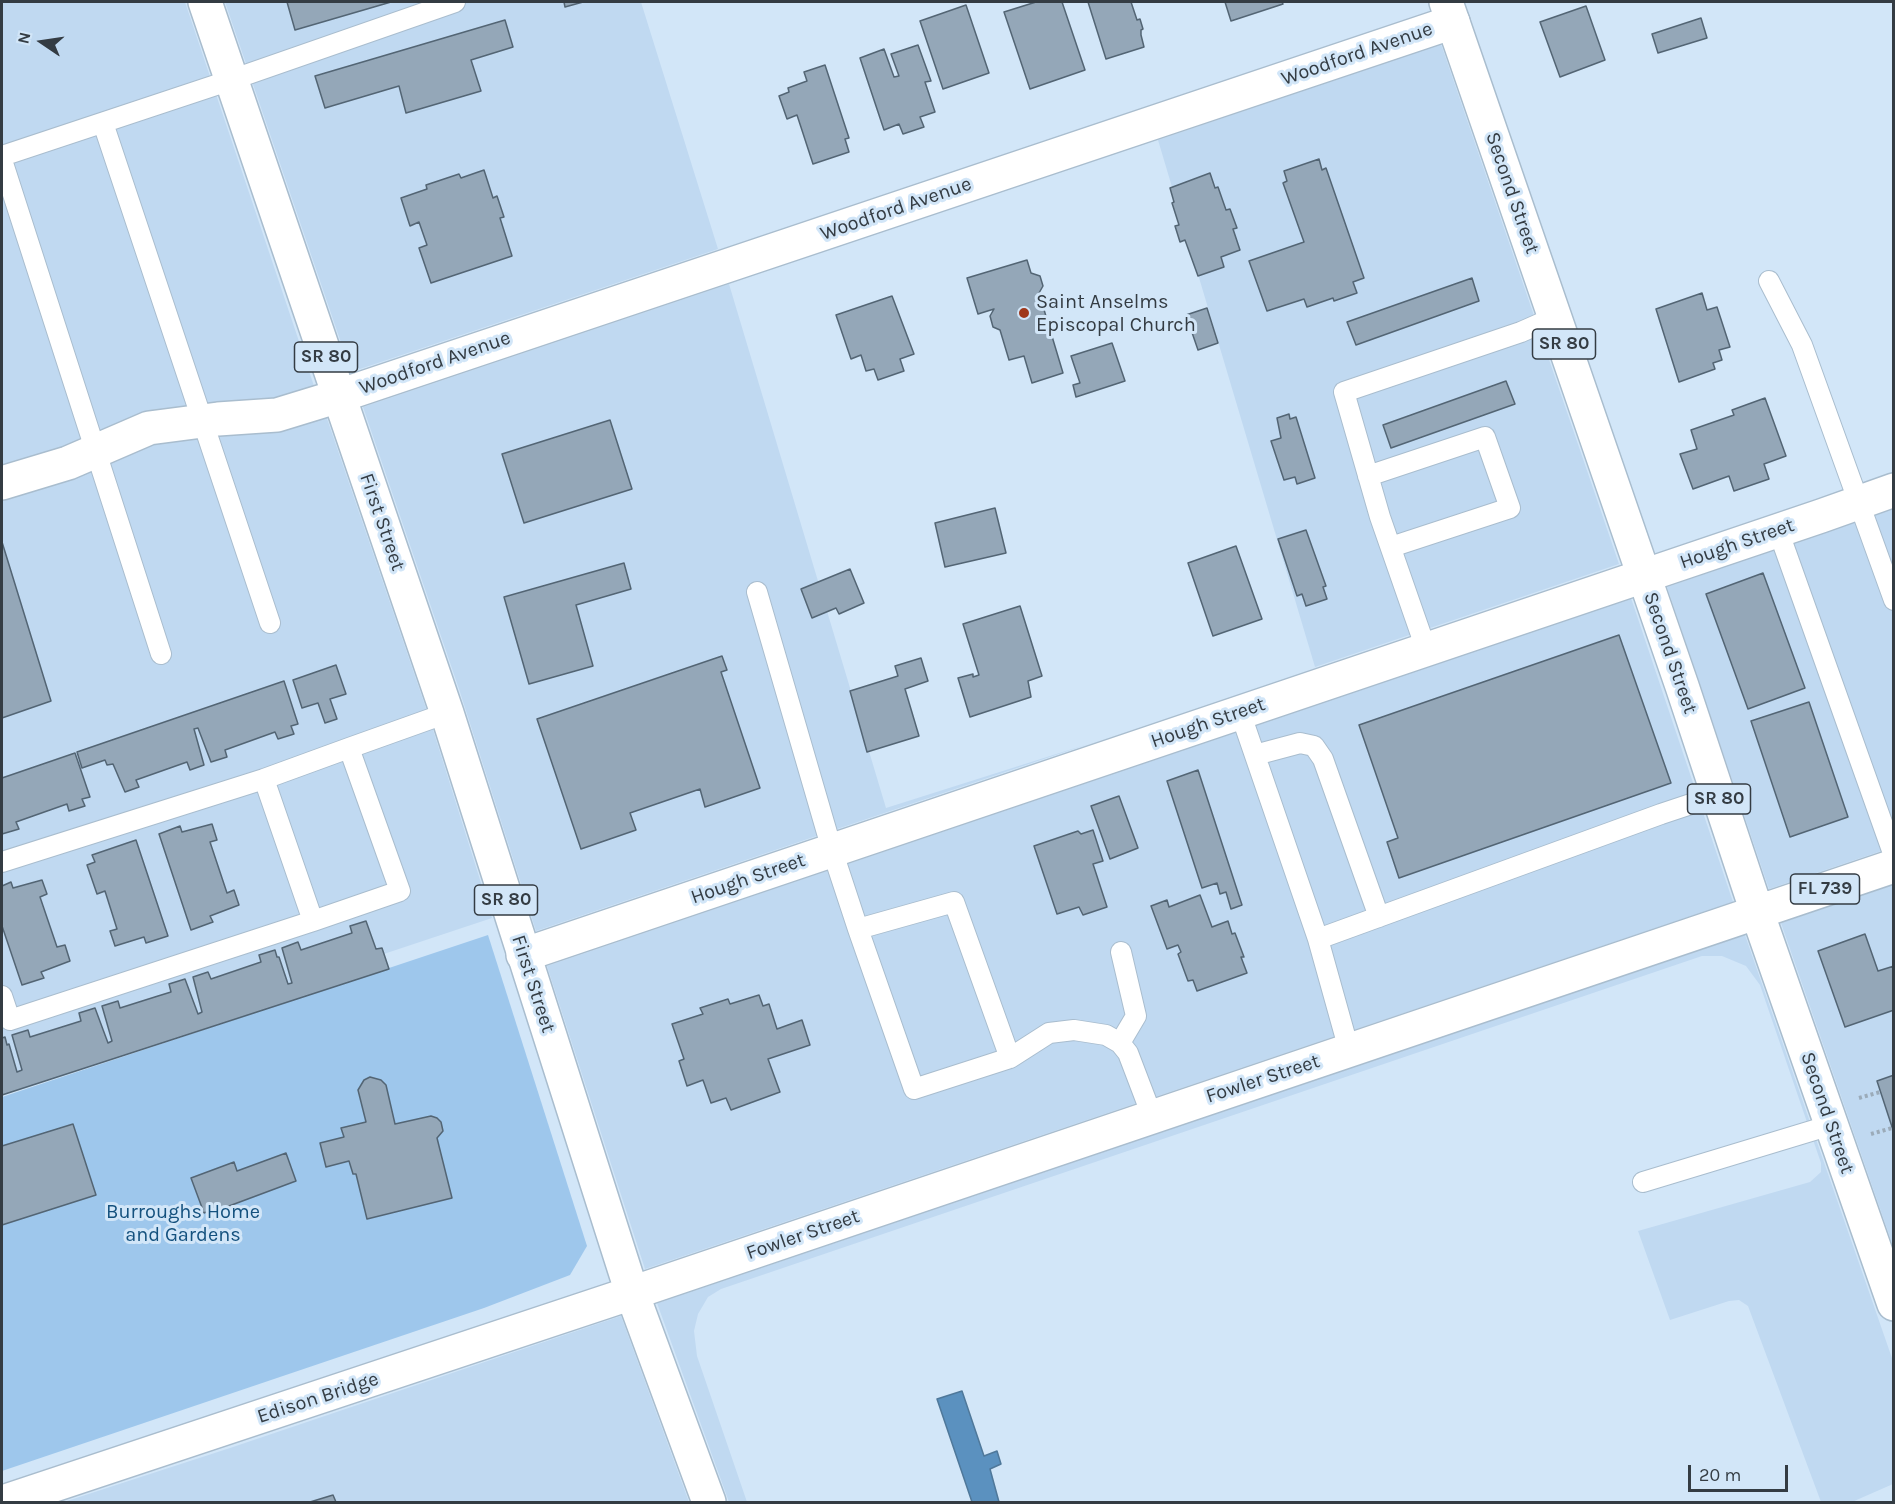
<!DOCTYPE html>
<html>
<head>
<meta charset="utf-8">
<style>
  body { margin:0 }
  #map { position:relative; width:1895px; height:1504px; overflow:hidden; background:#d2e6f8; font-family:Karla,sans-serif }
  canvas { display:block }
  .frame { position:absolute; inset:0; border:3px solid #343c43; pointer-events:none }
  .north { position:absolute; left:12px; top:12px; width:60px; height:60px; -webkit-text-stroke:4px #d2e6f8; paint-order:stroke; rotate:283deg; font-size:16px; font-weight:700; line-height:24px; text-align:center; color:#343c43 }
  .north::after { content:''; display:block; margin:auto; width:21px; height:27px; background:#343c43; clip-path:polygon(50% 0,100% 100%,50% 72%,0 100%) }
  .scale { position:absolute; left:1688px; top:1465px; width:100px; height:27px; box-sizing:border-box; border:3px solid #343c43; border-top:0; padding-left:8px; font-size:18px; line-height:21px; white-space:nowrap; color:#343c43; -webkit-text-stroke:4px #d2e6f8; paint-order:stroke }
</style>
</head>
<body>
<div id="map">
<canvas width="1895" height="1504"></canvas>
<div class="frame"></div>
<div class="north">N</div>
<div class="scale">20 m</div>
</div>
<script>
const c = document.querySelector('canvas').getContext('2d');
c.lineJoin = 'round';
function paint(path, color) { c.fillStyle = color; c.fill(path, 'evenodd'); }
const toPath = rows => new Path2D(rows.map(r => 'M' + r).join(''));
function trace(path, color, width, dash) { c.strokeStyle = color; c.lineWidth = width; c.lineCap = dash ? 'butt' : 'round'; c.setLineDash(dash || []); c.stroke(path); }
function drawText(font, color, halo, rows, align = 'center') {
  c.font = font + ' Karla,sans-serif'; c.lineWidth = 6; c.setLineDash([]); c.textBaseline = 'middle'; c.strokeStyle = halo; c.fillStyle = color; for (const [text, x, y, turn = 0] of rows) {
    c.save(); c.translate(x, y); c.rotate((+turn || 0) * Math.PI / 180); c.textAlign = isNaN(turn) ? turn : align; if (halo) c.strokeText(text, 0, 0); c.fillText(text, 0, 0); c.restore();
  }
}
paint(toPath([
  [2,2,185,2,314,386,321,401,429,717,492,918,2,1081],
  [225,2,641,2,718,249,351,372],
  [1441,44,1619,564,1315,667,1158,140],
  [729,284,886,808,1088,744,536,931,460,692,363,407],
  [1893,509,1893,847,1769,889,1667,587],
  [1631,598,1733,902,645,1269,547,966],
  [1893,885,1893,1246,1781,923],
  [1745,935,1893,1361,1893,1484,1852,1502,1821,1502,1748,1306,1739,1300,1729,1301,1670,1320,1638,1231,1810,1182,1821,1172,1821,1163,1760,985,1746,966,1722,956,1702,956,721,1289,708,1297,698,1314,694,1331,697,1356,747,1502,729,1502,657,1303],
  [621,1316,689,1502,64,1502,230,1448]
]), '#c0d9f1');
paint(toPath([
  [488,935,587,1246,570,1275,484,1308,2,1471,2,1097]
]), '#9ec7ec');
const water = toPath([
  [962,1391,984,1456,997,1451,1001,1464,990,1469,999,1502,972,1502,937,1399,962,1391]
]);
paint(water, '#5b91bf');
trace(water, '#4f789a', 1.5);
const building = toPath([
  [287,2,391,2,295,30,287,2],
  [564,2,583,2,565,7,564,2],
  [1036,2,1062,2,1085,70,1030,89,1004,12,1036,2],
  [1088,2,1131,2,1137,20,1140,19,1143,29,1141,30,1141,35,1144,47,1106,59,1088,2],
  [1225,2,1282,2,1283,4,1231,21,1225,2],
  [966,5,989,73,943,89,920,21,966,5],
  [1586,6,1605,60,1560,77,1540,22,1586,6],
  [1701,18,1707,38,1658,53,1652,34,1701,18],
  [505,20,513,47,471,60,481,91,406,113,399,86,325,108,315,76,505,20],
  [918,45,931,81,925,82,935,112,920,117,924,127,903,134,899,124,884,130,860,58,884,49,894,77,899,76,891,54,918,45],
  [825,65,849,138,845,139,849,152,813,164,797,115,787,119,779,96,789,92,788,88,807,81,804,72,825,65],
  [1319,159,1322,170,1326,168,1364,278,1353,282,1357,293,1334,301,1333,298,1307,307,1304,299,1267,311,1249,261,1304,242,1283,183,1287,181,1284,171,1319,159],
  [484,170,493,198,497,196,504,217,500,218,512,256,431,283,419,248,427,245,419,222,410,226,401,198,427,189,426,185,459,174,461,178,484,170],
  [1210,173,1215,188,1218,187,1226,210,1230,209,1237,228,1233,229,1240,250,1221,257,1224,267,1198,276,1185,240,1180,242,1175,226,1179,225,1172,203,1174,202,1170,188,1210,173],
  [1027,260,1031,273,1040,276,1043,286,1039,293,1063,373,1032,383,1024,356,1009,360,1000,330,993,327,990,316,994,309,978,314,967,278,1027,260],
  [1472,278,1479,301,1356,345,1347,322,1472,278],
  [1702,293,1707,310,1717,307,1730,347,1719,350,1722,360,1713,363,1715,369,1679,382,1656,309,1702,293],
  [892,296,914,354,900,359,904,371,878,380,874,369,866,371,861,355,851,359,836,315,892,296],
  [1207,308,1218,343,1198,350,1186,315,1207,308],
  [1112,343,1125,381,1076,397,1073,385,1080,383,1071,356,1112,343],
  [1506,381,1515,404,1391,448,1383,425,1506,381],
  [1765,398,1786,456,1764,464,1769,479,1734,491,1729,476,1693,489,1680,454,1697,449,1691,430,1734,415,1732,410,1765,398],
  [1289,414,1290,419,1296,417,1315,478,1297,484,1295,477,1284,480,1271,441,1281,438,1277,418,1289,414],
  [610,420,632,489,524,523,502,454,610,420],
  [995,508,1006,553,945,567,935,523,995,508],
  [1306,530,1326,586,1323,587,1327,599,1306,606,1302,594,1297,596,1278,539,1306,530],
  [2,542,51,701,2,718,2,542],
  [1236,546,1262,619,1213,636,1188,563,1236,546],
  [624,563,631,589,576,605,593,666,529,684,504,597,624,563],
  [850,569,864,603,839,614,836,608,812,618,801,589,850,569],
  [1763,573,1805,688,1748,709,1706,594,1763,573],
  [1020,606,1042,676,1028,681,1031,697,970,717,958,678,973,674,973,677,979,675,963,624,1020,606],
  [1619,635,1671,783,1399,878,1387,842,1398,838,1359,725,1619,635],
  [722,656,727,670,721,672,760,788,705,807,700,789,630,813,636,830,581,849,537,719,722,656],
  [921,658,928,681,905,689,919,736,867,752,850,691,898,676,895,666,921,658],
  [336,665,346,694,330,699,337,719,325,723,318,703,302,708,293,680,336,665],
  [284,681,298,724,291,726,294,734,278,739,275,732,225,750,227,757,211,762,198,728,194,729,204,765,190,770,187,762,136,780,139,787,125,792,113,764,107,765,105,760,82,768,77,752,284,681],
  [1809,702,1848,817,1790,837,1751,721,1809,702],
  [75,753,90,797,82,799,85,806,69,811,67,804,16,822,19,829,2,834,2,778,75,753],
  [1198,770,1242,905,1231,909,1226,892,1220,894,1217,883,1202,888,1167,781,1198,770],
  [1119,796,1138,848,1110,859,1091,806,1119,796],
  [212,824,217,840,210,842,227,893,234,890,239,905,210,916,213,922,191,930,159,834,180,826,182,832,212,824],
  [1093,830,1103,861,1093,864,1107,907,1083,915,1079,907,1057,914,1034,846,1078,831,1081,834,1093,830],
  [136,840,168,936,146,943,144,937,115,946,110,931,117,929,105,891,97,894,87,865,95,862,92,855,136,840],
  [42,880,47,894,40,897,57,947,65,945,70,961,41,972,44,978,22,985,2,926,2,886,11,882,13,888,42,880],
  [1200,895,1212,927,1228,921,1232,934,1235,933,1244,957,1241,957,1247,973,1197,991,1193,980,1188,981,1178,954,1181,952,1178,945,1167,949,1151,906,1167,900,1169,907,1200,895],
  [366,921,376,949,382,948,389,969,2,1095,2,1038,5,1037,7,1045,9,1044,17,1072,22,1070,12,1035,28,1030,30,1037,81,1021,79,1013,95,1008,108,1043,112,1041,102,1006,118,1001,120,1008,158,996,171,992,169,984,185,979,198,1014,202,1012,193,977,208,972,211,979,261,962,259,955,275,950,277,957,279,957,288,984,292,983,282,948,298,942,301,950,352,933,350,926,366,921],
  [1865,934,1878,971,1894,966,1894,1010,1845,1027,1818,951,1865,934],
  [759,995,763,1006,769,1004,777,1029,802,1020,810,1045,768,1059,780,1092,731,1110,726,1098,711,1103,703,1080,687,1086,679,1061,684,1059,672,1024,703,1014,700,1008,728,999,730,1004,759,995],
  [1894,1075,1894,1133,1877,1081,1894,1075],
  [370,1077,381,1080,386,1085,395,1124,431,1116,437,1118,441,1122,443,1131,437,1138,452,1198,367,1219,356,1174,353,1174,349,1161,326,1167,320,1143,344,1137,341,1128,366,1122,358,1090,364,1080,370,1077],
  [73,1124,96,1195,2,1225,2,1146,73,1124],
  [286,1153,296,1181,213,1212,212,1210,204,1213,191,1178,234,1162,237,1171,286,1153],
  [333,1495,336,1502,310,1502,333,1495]
]);
paint(building, '#94a7b8');
trace(building, '#536574', 1.5);
const service = toPath([
  [103,123,270,623],
  [2,156,231,80,455,2],
  [2,160,161,654],
  [1769,281,1802,345,1894,600],
  [1368,476,1485,437,1510,508,1391,547],
  [1778,530,1894,856],
  [757,592,832,850,858,929,914,1089,1010,1058,954,902,858,929],
  [1426,649,1380,517,1344,392,1521,332,1555,317],
  [1240,712,1318,939],
  [349,748,400,891,313,921,264,779,349,748,447,713],
  [1255,755,1300,743,1314,746,1323,759,1379,917],
  [2,862,264,779],
  [2,996,10,1020,313,921],
  [1120,1043,1136,1016,1121,952],
  [1349,1050,1318,939,1661,814,1718,795],
  [1010,1058,1049,1033,1074,1030,1106,1035,1120,1043,1128,1053,1152,1116],
  [1643,1182,1831,1125]
]);
const minor = toPath([
  [2,483,68,463,149,428,218,419,277,415,339,396,1453,22],
  [523,955,1821,516,1894,490]
]);
const tertiary = toPath([
  [1757,912,1894,1304],
  [632,1293,709,1502]
]);
const primary = toPath([
  [205,2,447,713,632,1293],
  [1446,2,1682,686,1757,912],
  [3,1502,632,1293,1894,866]
]);
trace(service, '#a9bdce', 22);
trace(minor, '#a9bdce', 36);
trace(tertiary, '#a9bdce', 36);
trace(primary, '#a9bdce', 36);
trace(toPath([
  [1859,1098,1880,1092],
  [1871,1134,1892,1128]
]), '#9babb9', 4, [3, 3]);
trace(service, '#fff', 20);
trace(minor, '#fff', 33);
trace(tertiary, '#fff', 33);
trace(primary, '#fff', 33);
for (const [x, y, r, color] of [
  [1024,313,6,"#9f371a"]
]) { const dot = new Path2D(); dot.arc(x, y, r, 0, 2 * Math.PI); c.fillStyle = color; c.fill(dot); trace(dot, '#d2e6f8', 2); }
for (const [x, y, w] of [
  [1564,344,63],
  [326,357,63],
  [1719,799,63],
  [1825,889,69],
  [506,900,63]
]) { const box = new Path2D(); box.roundRect(x - w / 2, y - 15, w, 30, 4.5); c.fillStyle = '#d2e6f8'; c.fill(box); trace(box, '#343c43', 1.5); }
drawText('bold 18px', '#343c43', null, [
  ["SR 80",1564,344],
  ["SR 80",326,357],
  ["SR 80",1719,799],
  ["FL 739",1825,889],
  ["SR 80",506,900]
]);
drawText('20px', '#343c43', '#d2e6f8', [
  ["Woodford Avenue",1357,54,-19],
  ["Second Street",1512,193,71],
  ["Woodford Avenue",896,209,-19],
  ["Woodford Avenue",435,363,-19],
  ["First Street",382,522,71],
  ["Hough Street",1737,544,-19],
  ["Second Street",1670,653,71],
  ["Hough Street",1208,723,-19],
  ["Hough Street",748,879,-19],
  ["First Street",533,984,72],
  ["Fowler Street",1263,1079,-18],
  ["Second Street",1827,1113,71],
  ["Fowler Street",803,1235,-19],
  ["Edison Bridge",318,1398,-18]
]);
drawText('20px', '#343c43', '#d2e6f8', [
  ["Saint Anselms",1036,302],
  ["Episcopal Church",1036,325]
], 'left');
drawText('20px', '#14517e', '#d2e6f8', [
  ["Burroughs Home",183,1212],
  ["and Gardens",183,1235]
]);
</script>
</body>
</html>
